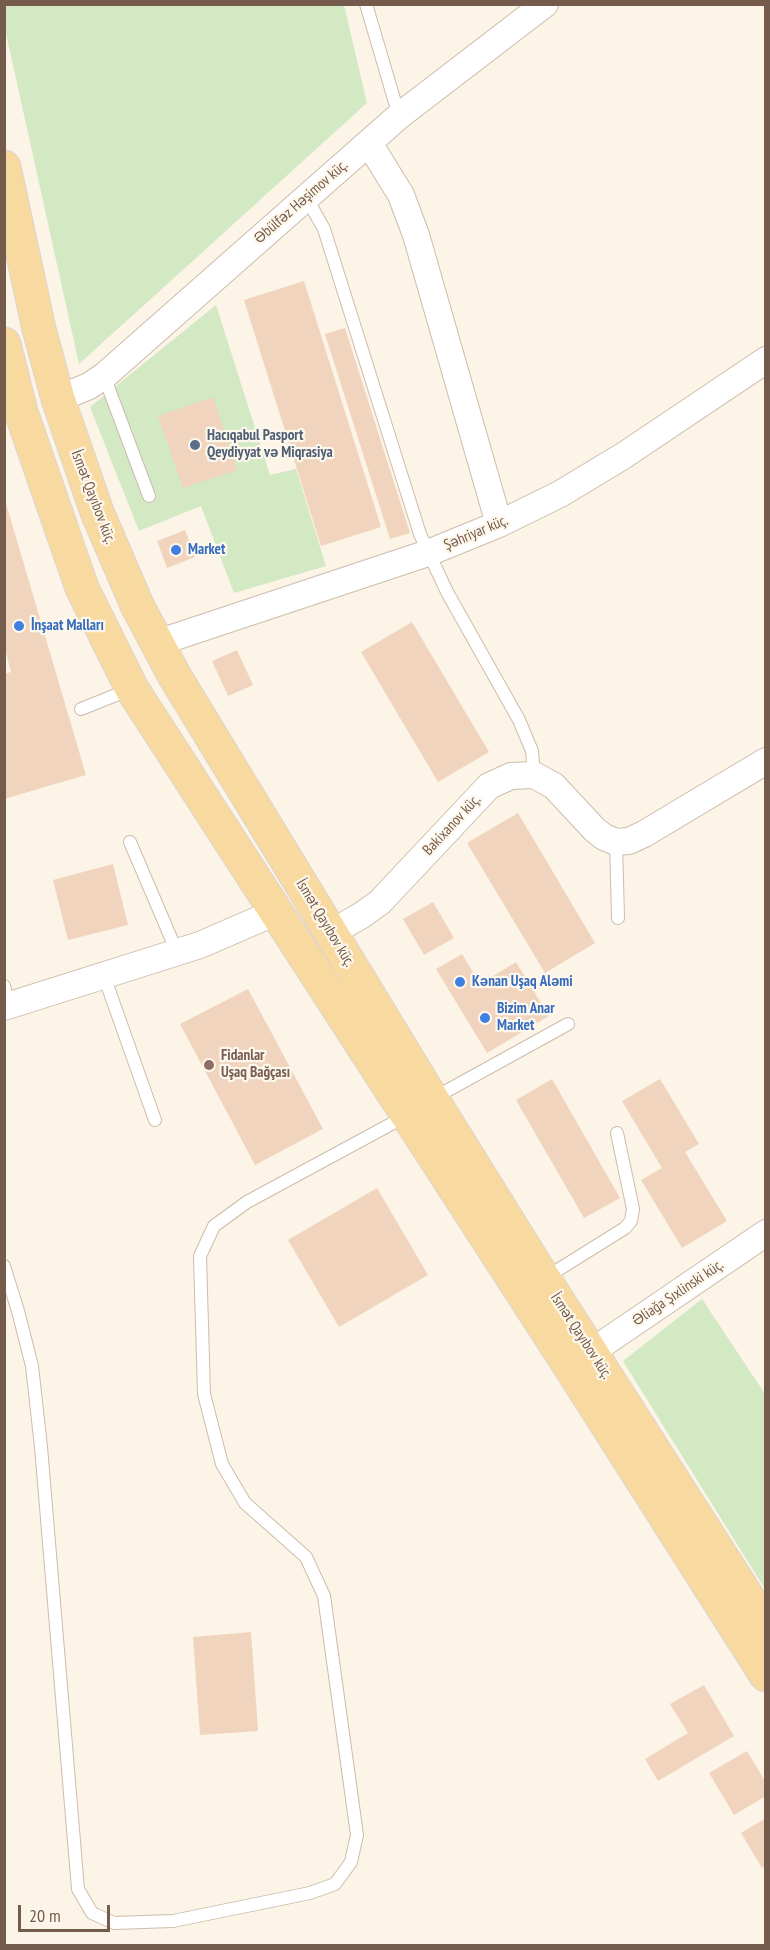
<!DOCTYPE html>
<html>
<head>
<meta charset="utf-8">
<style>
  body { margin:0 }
  #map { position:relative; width:770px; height:1950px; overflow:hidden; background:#fcf4e6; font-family:"PT Sans Narrow",sans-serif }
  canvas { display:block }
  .frame { position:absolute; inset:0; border:6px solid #745b4b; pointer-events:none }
  .scale { position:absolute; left:18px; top:1905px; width:92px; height:27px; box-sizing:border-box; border:3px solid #745b4b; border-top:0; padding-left:8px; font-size:18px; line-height:21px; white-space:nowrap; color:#745b4b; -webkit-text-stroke:4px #fef8ec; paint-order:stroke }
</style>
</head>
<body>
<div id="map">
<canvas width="770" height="1950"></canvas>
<div class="frame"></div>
<div class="scale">20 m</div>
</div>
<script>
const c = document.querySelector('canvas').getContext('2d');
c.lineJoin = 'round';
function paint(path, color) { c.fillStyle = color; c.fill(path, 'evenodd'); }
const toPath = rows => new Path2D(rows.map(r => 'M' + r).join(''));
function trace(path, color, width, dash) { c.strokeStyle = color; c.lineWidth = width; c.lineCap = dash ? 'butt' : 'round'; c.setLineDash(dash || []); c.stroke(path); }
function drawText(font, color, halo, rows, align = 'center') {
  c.font = font + ' "PT Sans Narrow",sans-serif'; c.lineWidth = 4.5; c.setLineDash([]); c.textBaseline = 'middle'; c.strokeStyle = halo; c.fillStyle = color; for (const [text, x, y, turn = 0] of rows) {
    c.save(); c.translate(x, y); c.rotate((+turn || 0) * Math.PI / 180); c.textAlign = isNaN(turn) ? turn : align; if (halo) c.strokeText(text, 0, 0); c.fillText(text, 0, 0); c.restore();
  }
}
paint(toPath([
  [4,5,344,5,367,103,79,364,5,29],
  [216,305,270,475,296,469,326,566,234,593,201,506,139,531,90,407],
  [702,1299,765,1394,765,1589,623,1361]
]), '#d2e9c4');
paint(toPath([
  [304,281,381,527,321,546,244,300],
  [345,328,410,533,390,539,325,334],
  [213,397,237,470,183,488,158,416],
  [5,500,86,775,4,799,4,674,11,672,5,649],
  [185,530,195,557,167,568,157,541],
  [412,622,489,752,438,782,361,652],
  [237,650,253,685,228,696,212,661],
  [518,813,595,943,545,973,467,843],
  [113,864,128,925,68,940,53,880],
  [433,902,454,938,424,955,403,919],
  [462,954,480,984,516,962,549,1016,487,1053,436,969],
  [248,989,323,1129,255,1165,180,1024],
  [552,1079,620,1198,584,1218,516,1100],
  [660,1079,699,1144,685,1152,727,1221,682,1248,641,1180,662,1168,622,1101],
  [377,1188,428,1275,339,1327,288,1240],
  [251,1632,258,1731,200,1735,193,1637],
  [704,1685,734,1736,658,1781,645,1759,688,1733,670,1704],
  [747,1751,766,1783,766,1796,734,1815,709,1773],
  [766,1818,766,1866,762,1868,741,1833]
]), '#f0d4be');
const service = toPath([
  [366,4,399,116],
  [306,197,324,229,420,534,447,592,519,720,532,751,534,775],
  [104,376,149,496],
  [81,709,131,689],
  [130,842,177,952],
  [616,842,618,918],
  [104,976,155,1120],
  [4,986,9,1005],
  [432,1099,568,1024],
  [4,1266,18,1311,32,1366,41,1447,78,1889,92,1913,114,1923,173,1921,310,1893,335,1884,351,1862,357,1835,324,1596,306,1557,245,1503,222,1464,204,1394,200,1256,214,1226,247,1202,406,1116],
  [545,1278,625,1228,631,1221,633,1209,617,1133]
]);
const minor = toPath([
  [369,143,401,195,416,235,499,524],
  [58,399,89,386,104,376,399,116,545,4],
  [157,643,428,553,499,524,560,494,623,456,766,360],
  [331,933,362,915,380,902,489,786,511,776,534,775,554,786,595,830,604,837,616,842,629,841,644,834,766,761],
  [4,1007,200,945,276,912],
  [591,1352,766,1233]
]);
const primary = toPath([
  [4,167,39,329,58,399,97,512,137,605,174,675,432,1099,544,1279,766,1626],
  [4,344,21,412,82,588,132,689,569,1365,766,1675]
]);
trace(service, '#cdbcac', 14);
trace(minor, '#cdbcac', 28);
trace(primary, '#dbd4d0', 35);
trace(service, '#fff', 12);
trace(minor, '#fff', 26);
trace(primary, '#f8daa0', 33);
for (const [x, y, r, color] of [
  [195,445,6,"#5c6f8a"],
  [176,550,6,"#3f7fe0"],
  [19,626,6,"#3f7fe0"],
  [460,982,6,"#3f7fe0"],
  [485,1018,6,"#3f7fe0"],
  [209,1065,6,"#8d6e63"]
]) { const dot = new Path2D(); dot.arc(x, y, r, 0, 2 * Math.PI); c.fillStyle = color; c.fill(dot); trace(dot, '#fef8ec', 2); }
drawText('15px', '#745b4b', '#fef8ec', [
  ["Əbülfəz Həşimov küç.",301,202,-41],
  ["İsmət Qayıbov küç.",93,497,69],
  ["Şəhriyar küç.",476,533,-23],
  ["Bakixanov küç.",452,825,-47],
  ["İsmət Qayıbov küç.",325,923,59],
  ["Əliağa Şıxlinski küç.",678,1293,-34],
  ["İsmət Qayıbov küç.",581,1336,57]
]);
drawText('bold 15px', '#4e5e75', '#fef8ec', [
  ["Hacıqabul Pasport",207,436],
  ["Qeydiyyat və Miqrasiya",207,453]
], 'left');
drawText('bold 15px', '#366cbe', '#fef8ec', [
  ["Market",188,550],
  ["İnşaat Malları",31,626],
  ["Kənan Uşaq Aləmi",472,982],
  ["Bizim Anar",497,1009],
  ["Market",497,1026]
], 'left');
drawText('bold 15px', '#785e54', '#fef8ec', [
  ["Fidanlar",221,1056],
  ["Uşaq Bağçası",221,1073]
], 'left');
</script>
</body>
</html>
